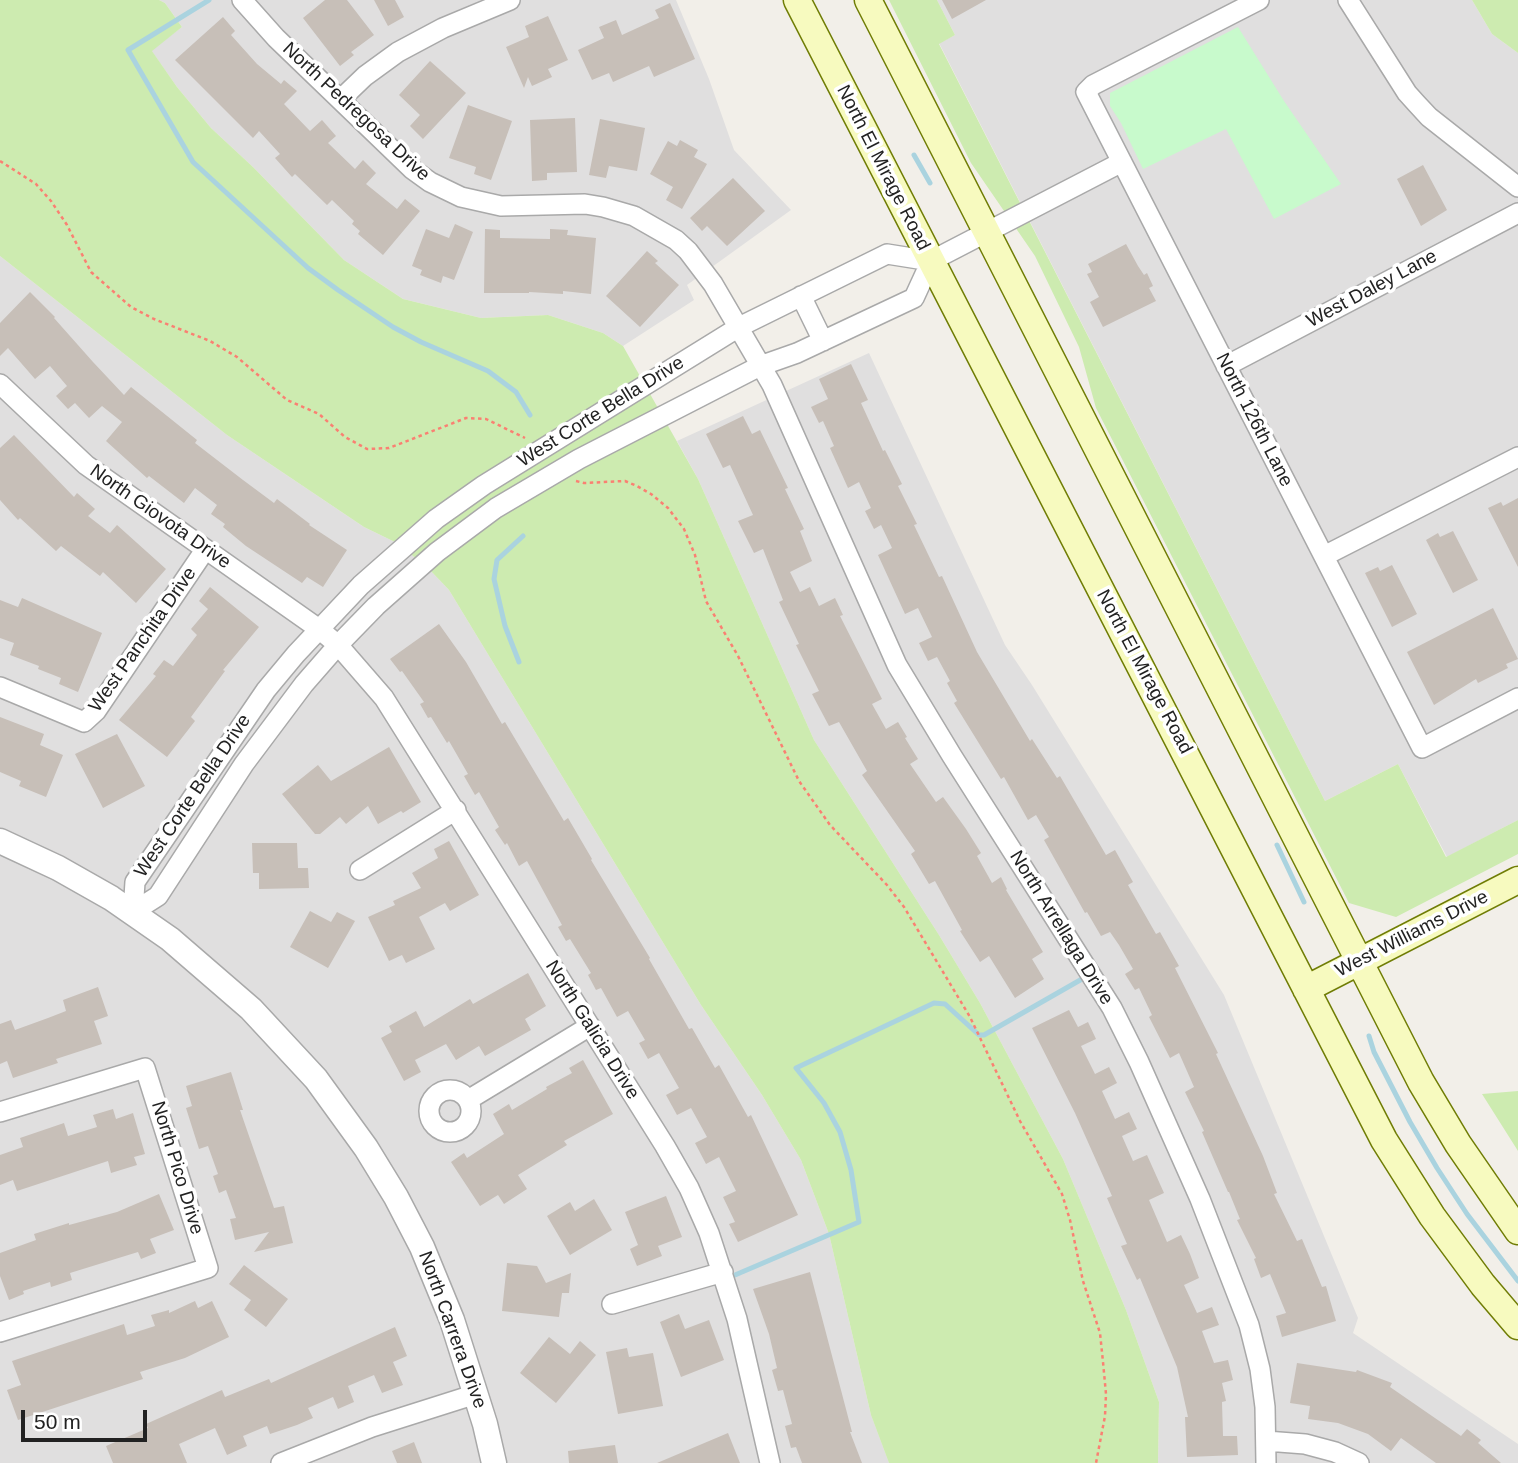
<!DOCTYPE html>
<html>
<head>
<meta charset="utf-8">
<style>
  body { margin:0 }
  #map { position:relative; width:1518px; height:1463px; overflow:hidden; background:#f2efe9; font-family:Arial,sans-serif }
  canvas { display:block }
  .scale { position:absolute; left:21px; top:1410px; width:126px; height:32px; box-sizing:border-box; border:4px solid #222; border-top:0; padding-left:9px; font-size:21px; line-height:24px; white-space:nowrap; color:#222; -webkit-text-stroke:5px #fff; paint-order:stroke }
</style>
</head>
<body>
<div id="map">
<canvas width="1518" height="1463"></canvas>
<div class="scale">50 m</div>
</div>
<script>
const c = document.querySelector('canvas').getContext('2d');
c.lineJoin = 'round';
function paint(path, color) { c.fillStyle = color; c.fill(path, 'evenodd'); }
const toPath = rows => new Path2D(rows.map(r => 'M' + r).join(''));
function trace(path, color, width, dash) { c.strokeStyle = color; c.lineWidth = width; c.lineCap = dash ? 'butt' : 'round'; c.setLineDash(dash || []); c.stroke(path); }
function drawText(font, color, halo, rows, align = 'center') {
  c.font = font + ' Arial,sans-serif'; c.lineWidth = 7; c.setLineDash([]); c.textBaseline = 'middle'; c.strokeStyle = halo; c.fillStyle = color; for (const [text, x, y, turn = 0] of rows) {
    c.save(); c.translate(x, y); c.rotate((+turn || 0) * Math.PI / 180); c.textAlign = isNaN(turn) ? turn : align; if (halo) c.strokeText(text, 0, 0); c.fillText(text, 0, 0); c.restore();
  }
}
paint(toPath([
  [159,0,676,0,709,79,734,150,791,210,687,285,694,300,623,346,603,333,548,315,481,318,403,299,344,260,253,167,211,128,177,87,151,50,182,27,165,3],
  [937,0,1472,0,1492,34,1518,53,1518,820,1447,857,1398,764,1325,801,939,43,955,35],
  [0,256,227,435,364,527,397,543,429,569,449,590,701,1005,762,1095,801,1160,829,1234,871,1415,889,1463,0,1463],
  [869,353,1005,645,1032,685,1224,995,1358,1318,1353,1333,1518,1444,1518,1463,1158,1463,1159,1402,1126,1310,1063,1159,980,1003,939,935,814,740,698,479,677,441]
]), '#e0dfdf');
paint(toPath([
  [0,0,159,0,165,3,182,27,152,51,177,87,211,128,253,167,344,260,403,299,481,318,548,315,603,333,623,346,698,479,814,740,939,935,980,1003,1063,1159,1126,1310,1159,1402,1158,1463,889,1463,871,1415,829,1234,801,1160,762,1095,701,1005,449,590,429,569,397,543,364,527,227,435,0,256],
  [889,0,937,0,955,35,939,44,1325,801,1398,764,1446,857,1518,820,1518,854,1396,917,1349,903,1096,408,1079,347,1035,256,971,163],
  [1472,0,1518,0,1518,53,1492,34],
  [1518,1091,1518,1151,1482,1094]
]), '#cdebb0');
paint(toPath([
  [1238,27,1284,101,1341,184,1274,219,1226,129,1143,169,1121,123,1110,106,1110,93]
]), '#c8facc');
trace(toPath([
  [209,0,128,50,193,162,308,268,338,290,393,327,421,342,488,371,516,392,530,415],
  [914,155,930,183],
  [519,662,505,626,494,579,497,560,523,536],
  [1277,845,1304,902],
  [1369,1036,1374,1052,1410,1122,1437,1168,1467,1214,1518,1281],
  [735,1275,859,1222,851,1170,840,1132,824,1103,796,1068,934,1003,945,1004,979,1035,984,1035,1082,979]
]), '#aad3df', 5);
paint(toPath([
  [325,0,347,0,374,35,351,52,354,55,340,66,303,18],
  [374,0,395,0,404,17,388,26],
  [942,0,986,0,952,19],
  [670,3,695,59,654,77,649,66,613,82,609,73,592,80,578,50,604,38,599,27,616,20,622,35,659,18,655,10],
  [548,16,568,60,548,69,552,77,532,86,528,77,524,88,506,47,529,37,525,26],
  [223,17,235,31,231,35,257,64,281,84,284,80,297,91,284,104,310,131,322,120,336,136,328,143,355,169,363,160,376,173,366,184,397,209,405,199,420,211,383,255,358,234,360,231,352,224,354,221,332,200,327,205,295,174,292,177,275,158,280,154,259,131,253,138,175,60],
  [430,61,466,93,423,139,410,126,420,115,399,95],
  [468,105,512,121,491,180,474,174,476,167,449,158],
  [575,118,577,172,547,173,547,180,532,181,530,120],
  [600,119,645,128,637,171,609,166,606,178,589,175],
  [680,140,698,150,694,157,707,164,682,209,666,200,673,187,650,174,668,141,677,146],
  [1423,165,1447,210,1421,226,1397,179],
  [733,178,765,211,727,246,707,226,702,231,690,218],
  [455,224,473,232,454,280,443,276,441,283,420,275,422,270,412,266,426,229,449,238],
  [485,229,500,230,500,238,550,239,550,229,568,230,567,235,596,238,591,294,563,291,563,294,529,292,529,293,484,293],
  [1126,244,1138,266,1144,275,1147,273,1153,286,1149,288,1156,301,1103,327,1090,302,1099,297,1087,274,1092,272,1088,264],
  [647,251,658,261,655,263,679,285,640,327,606,296],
  [30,292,55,317,54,318,93,362,124,395,131,387,197,440,195,443,243,480,274,503,277,499,310,524,309,525,347,550,323,587,307,577,302,583,246,546,223,527,225,524,211,514,217,505,195,488,184,503,149,476,147,478,106,441,122,422,102,406,89,418,75,403,68,409,56,396,67,386,50,366,35,379,8,348,0,356,0,323],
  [851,364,868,400,861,403,883,451,885,450,902,484,898,486,917,524,914,525,939,577,942,576,977,652,1030,741,1032,739,1057,778,1060,776,1106,855,1115,850,1133,882,1128,885,1156,934,1160,932,1179,966,1175,968,1218,1053,1216,1054,1263,1156,1277,1193,1274,1194,1297,1241,1302,1239,1322,1287,1326,1286,1336,1321,1282,1337,1276,1316,1286,1313,1270,1274,1261,1278,1254,1259,1256,1258,1237,1220,1240,1219,1229,1192,1228,1192,1202,1132,1204,1131,1185,1092,1194,1087,1179,1053,1170,1058,1149,1017,1152,1015,1139,988,1135,990,1125,974,1133,969,1119,945,1110,932,1101,936,1087,912,1085,913,1044,840,1049,837,1036,815,1028,820,1004,777,1001,779,954,703,957,701,947,683,950,681,937,657,928,661,919,643,932,637,918,608,905,614,878,555,892,548,881,525,874,529,865,511,871,508,859,482,848,488,830,448,834,446,823,421,819,423,811,407,828,399,819,379],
  [743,416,752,434,760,430,788,488,785,489,804,529,800,531,812,561,790,572,800,592,810,587,819,606,835,598,843,615,840,616,882,699,872,704,886,729,898,722,907,737,905,738,918,759,910,764,936,802,943,797,966,829,981,853,977,856,992,883,1001,877,1007,889,1006,890,1043,952,1032,959,1044,979,1015,998,989,956,980,962,960,931,962,930,935,881,929,884,911,854,915,851,862,775,867,771,839,722,829,726,812,694,819,691,796,645,799,644,779,602,783,600,763,549,754,553,738,521,753,515,730,465,723,468,706,434],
  [14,435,74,497,77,493,95,509,88,516,110,533,117,525,166,569,136,603,103,572,100,576,61,546,56,551,20,518,18,520,0,500,0,448],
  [1518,498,1518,567,1488,508,1501,502,1503,506],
  [1453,531,1478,580,1453,593,1426,540,1438,533,1440,537],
  [1392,565,1417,614,1392,627,1365,573,1378,567,1380,571],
  [210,587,259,627,223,670,225,671,191,717,195,721,167,757,119,720,156,676,153,674,164,660,173,666,197,635,191,629,208,609,199,601],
  [22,598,102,633,78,692,59,684,61,678,38,669,39,666,10,655,14,643,0,638,0,600,18,607],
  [1493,608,1518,659,1506,664,1508,668,1478,683,1476,679,1434,705,1407,652],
  [439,624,466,662,502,724,505,722,564,821,568,818,592,859,591,860,650,958,649,959,689,1029,692,1028,715,1068,719,1065,748,1117,751,1115,798,1215,738,1242,729,1224,735,1222,723,1197,736,1191,719,1157,706,1164,695,1143,707,1137,691,1108,677,1115,666,1095,679,1088,659,1053,648,1059,639,1043,645,1040,628,1011,617,1017,601,988,596,990,588,975,591,973,570,939,566,941,558,927,562,925,527,861,519,866,507,843,505,845,495,830,499,827,479,792,475,795,464,776,468,774,449,741,447,743,431,717,428,718,420,704,424,702,402,671,400,672,390,659],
  [0,717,44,734,40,745,63,755,46,797,19,786,21,781,0,772],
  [117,734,145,786,103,808,75,754],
  [389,747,421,802,403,813,401,811,378,824,368,806,346,824,340,817,320,834,315,834,282,794,318,765,331,781],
  [449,841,479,895,450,911,445,903,419,917,435,949,406,963,402,955,389,961,368,917,395,905,393,901,421,888,412,873,438,858,434,849],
  [252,843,297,843,298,868,308,868,309,888,259,889,259,873,253,873],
  [310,911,331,922,337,912,355,921,328,968,290,947],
  [528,973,546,1006,525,1019,531,1030,485,1056,479,1046,456,1060,446,1044,415,1060,421,1072,404,1081,381,1038,392,1032,389,1026,416,1011,424,1027,470,999,473,1004],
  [98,987,108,1016,94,1021,102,1044,56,1059,58,1063,13,1078,7,1061,0,1064,0,1024,11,1020,15,1030,48,1018,66,1011,63,1000],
  [1069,1010,1078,1027,1088,1022,1096,1039,1081,1046,1095,1074,1109,1067,1117,1083,1102,1091,1115,1119,1129,1112,1137,1129,1122,1136,1133,1161,1147,1155,1164,1193,1149,1200,1167,1242,1181,1235,1190,1254,1199,1278,1184,1285,1197,1313,1212,1307,1219,1325,1202,1331,1214,1363,1228,1360,1233,1380,1222,1383,1226,1401,1222,1402,1223,1436,1237,1436,1238,1455,1187,1457,1185,1417,1188,1417,1177,1367,1140,1278,1137,1280,1121,1246,1127,1244,1107,1198,1112,1196,1075,1113,1032,1028],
  [583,1060,613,1114,564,1141,567,1145,518,1175,527,1189,504,1204,498,1195,480,1206,451,1162,464,1153,467,1158,504,1134,493,1114,509,1104,512,1110,547,1089,546,1087,572,1073,569,1068],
  [231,1072,243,1110,240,1110,274,1208,284,1206,293,1243,254,1252,269,1232,235,1240,230,1219,236,1218,226,1190,219,1193,213,1176,218,1174,208,1146,199,1149,186,1108,192,1106,186,1086],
  [113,1109,116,1119,133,1113,145,1154,134,1157,137,1165,111,1173,108,1161,17,1191,13,1180,0,1185,0,1155,23,1147,20,1138,64,1123,68,1136,97,1127,93,1115],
  [159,1194,174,1230,150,1239,156,1253,141,1259,138,1252,70,1273,72,1280,51,1287,50,1282,23,1291,24,1294,9,1300,0,1276,0,1253,36,1240,34,1234,69,1223,69,1225,117,1212],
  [666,1196,682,1237,658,1246,662,1256,637,1266,630,1249,638,1245,625,1212],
  [594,1199,612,1230,570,1255,547,1216,570,1202,575,1211],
  [507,1263,537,1266,546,1283,571,1273,569,1293,562,1293,559,1317,502,1311],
  [244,1265,288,1299,266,1327,244,1310,251,1300,229,1284],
  [810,1272,852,1432,850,1432,862,1463,802,1463,796,1447,791,1448,785,1426,792,1424,783,1390,778,1391,772,1370,777,1368,769,1334,753,1289],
  [195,1301,198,1308,212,1301,229,1337,185,1358,140,1372,143,1379,18,1420,7,1390,21,1385,12,1361,124,1324,127,1335,155,1326,151,1315,169,1310,169,1313],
  [679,1314,685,1329,709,1320,724,1360,681,1377,660,1322],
  [395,1327,407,1356,393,1362,403,1385,382,1393,374,1375,348,1386,354,1402,338,1409,333,1397,308,1408,313,1418,297,1425,270,1434,267,1426,243,1436,247,1446,227,1455,215,1428,179,1444,187,1463,113,1463,106,1446,148,1428,146,1424,222,1390,225,1397,269,1379,271,1383],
  [549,1337,570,1354,580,1341,596,1355,556,1403,520,1373],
  [627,1348,629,1357,653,1353,663,1406,618,1414,606,1352],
  [1297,1363,1356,1372,1357,1370,1392,1383,1390,1387,1461,1436,1467,1429,1481,1440,1478,1443,1501,1463,1436,1463,1401,1438,1391,1451,1368,1434,1338,1423,1308,1419,1310,1406,1290,1403],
  [728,1433,740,1463,657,1463],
  [414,1442,422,1463,397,1463,392,1451],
  [615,1445,618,1463,569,1463,568,1451]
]), '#c7bfb8');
const minor = toPath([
  [242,0,276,38,412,169,430,182,461,197,501,206,585,204,603,207,634,216,676,240,688,251,713,284,772,385,897,665,952,756,1112,1008,1139,1062,1200,1199,1249,1325,1260,1369,1265,1407,1266,1463],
  [1259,0,1093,85,1086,92,1422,748,1518,698],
  [1348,0,1407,93,1416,103,1429,117,1518,187],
  [341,99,365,76,398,52,443,28,510,0],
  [801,296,823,341],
  [1226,366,1518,213],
  [0,384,86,465,319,629,338,645,384,698,665,1146,689,1188,709,1233,737,1319,770,1463],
  [1324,556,1518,457],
  [0,687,84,722,96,711,205,550],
  [360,870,456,810],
  [133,912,135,882,266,690,296,654,361,585,436,519,484,485,739,327,887,254,931,261,1122,162],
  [133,912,158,896,244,764,304,684,338,645,376,606,437,552,496,508,579,459,760,366,797,353,914,298,931,261],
  '429 1111a21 21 0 1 1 42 0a21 21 0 1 1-42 0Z',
  [468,1100,590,1026],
  [0,1112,145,1068,208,1268,0,1332],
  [612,1304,723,1272],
  [1266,1441,1305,1444,1335,1452,1359,1463],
  [281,1463,372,1427,476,1394]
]);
const tertiary = toPath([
  [0,841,58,868,111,898,170,939,251,1009,316,1079,366,1148,396,1197,422,1247,452,1320,485,1424,494,1463]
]);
const secondary = toPath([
  [797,0,1384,1140,1432,1216,1483,1285,1518,1326],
  [868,0,1421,1082,1458,1144,1518,1231],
  [1306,989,1518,880]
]);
trace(minor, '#a9a9a9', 22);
trace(tertiary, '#a9a9a9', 27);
trace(secondary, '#707d05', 29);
trace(toPath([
  [0,161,36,184,51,201,67,225,91,272,131,307,154,319,210,341,237,357,287,400,319,414,345,437,367,449,389,448,466,418,486,419,525,438],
  [576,481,584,483,625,481,637,486,651,494,668,508,684,529,695,555,706,601,738,656,799,781,830,825,887,885,904,907,970,1017,1020,1121,1062,1194,1070,1220,1083,1281,1100,1333,1103,1362,1106,1394,1105,1416,1096,1463]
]), '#fa8072', 2.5, [3.5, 3.5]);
trace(minor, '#fff', 19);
trace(tertiary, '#fff', 24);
trace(secondary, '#f7fabf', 26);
drawText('19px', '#222', '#fff', [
  ["North Pedregosa Drive",356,112,43],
  ["North El Mirage Road",883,168,63],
  ["West Daley Lane",1372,289,-28],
  ["West Corte Bella Drive",601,412,-32],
  ["North 126th Lane",1254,420,63],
  ["North Giovota Drive",160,517,35],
  ["West Panchita Drive",143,640,-55],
  ["North El Mirage Road",1144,672,62],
  ["West Corte Bella Drive",193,796,-56],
  ["North Arrellaga Drive",1061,928,58],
  ["West Williams Drive",1412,934,-27],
  ["North Galicia Drive",592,1030,58],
  ["North Pico Drive",177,1168,73],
  ["North Carrera Drive",452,1330,70]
]);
</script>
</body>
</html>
